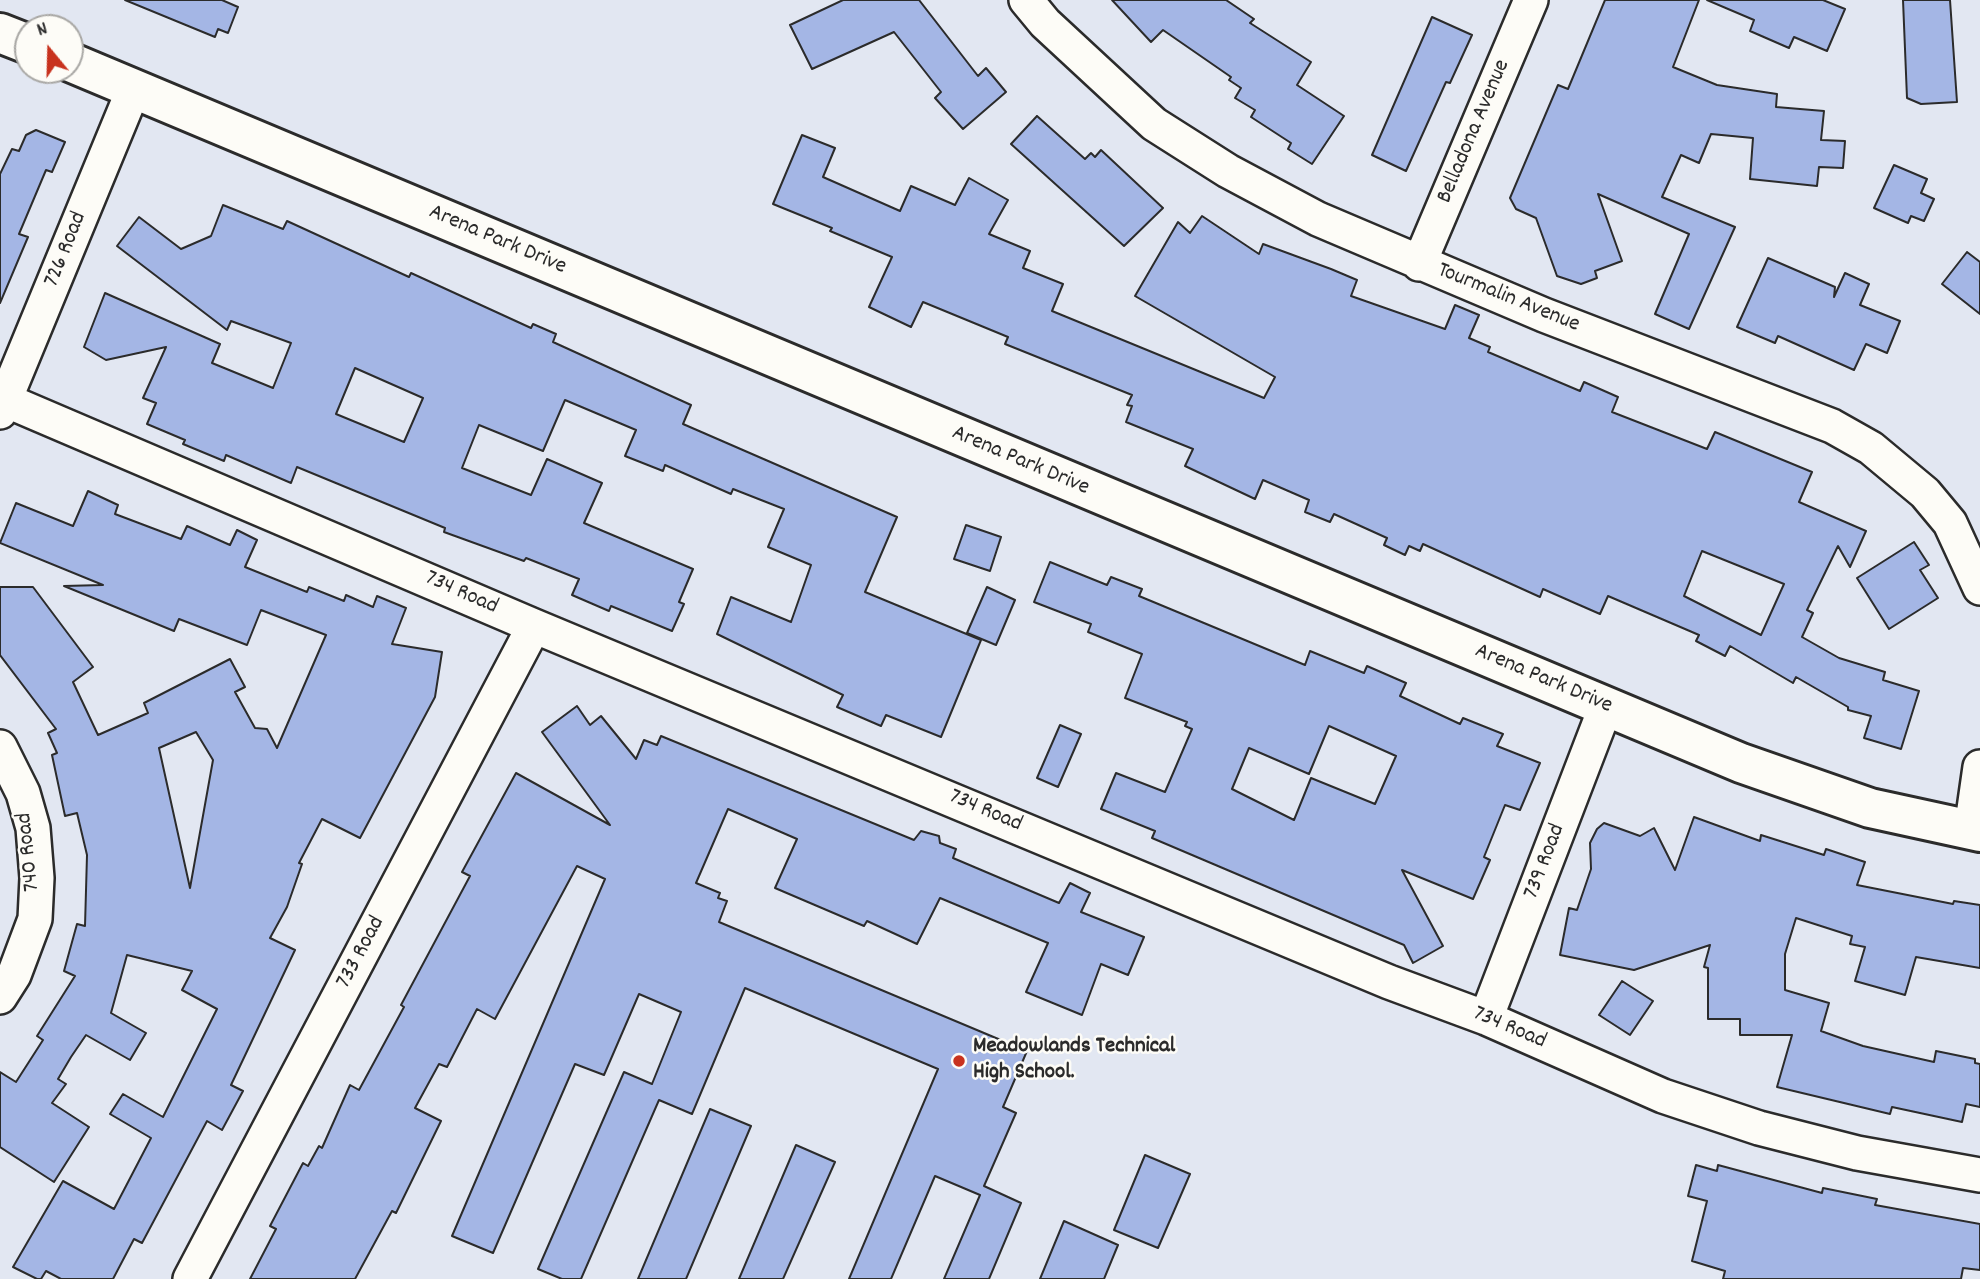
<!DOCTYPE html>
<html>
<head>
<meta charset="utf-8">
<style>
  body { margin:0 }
  #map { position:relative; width:1980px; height:1279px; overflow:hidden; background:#e2e7f2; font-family:Dekko,sans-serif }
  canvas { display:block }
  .north { position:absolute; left:14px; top:14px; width:70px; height:70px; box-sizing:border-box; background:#fdfcf7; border:2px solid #a9a8a5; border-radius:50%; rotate:341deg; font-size:19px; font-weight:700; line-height:28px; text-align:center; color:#2b2b2b }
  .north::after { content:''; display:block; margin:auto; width:24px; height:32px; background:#c8321e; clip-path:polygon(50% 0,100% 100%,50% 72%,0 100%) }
</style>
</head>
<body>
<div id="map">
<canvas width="1980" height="1279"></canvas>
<div class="north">N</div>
</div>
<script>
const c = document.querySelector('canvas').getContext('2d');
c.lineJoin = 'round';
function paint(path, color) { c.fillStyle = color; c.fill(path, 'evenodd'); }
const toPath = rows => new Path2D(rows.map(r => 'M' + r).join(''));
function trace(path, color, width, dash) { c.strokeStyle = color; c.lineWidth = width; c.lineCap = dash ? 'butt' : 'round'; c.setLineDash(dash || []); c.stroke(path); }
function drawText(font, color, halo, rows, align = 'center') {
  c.font = font + ' Dekko,sans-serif'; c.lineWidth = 5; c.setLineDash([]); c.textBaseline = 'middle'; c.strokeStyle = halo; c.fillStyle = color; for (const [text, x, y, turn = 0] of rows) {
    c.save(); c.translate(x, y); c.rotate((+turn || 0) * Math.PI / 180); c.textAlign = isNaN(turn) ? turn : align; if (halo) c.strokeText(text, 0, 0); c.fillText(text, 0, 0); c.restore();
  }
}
const building = toPath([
  [125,0,222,0,238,7,228,33,218,29,215,37,125,0],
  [843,0,919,0,978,76,986,68,1006,92,963,129,935,98,941,92,894,32,812,69,790,25,843,0],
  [1112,0,1226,0,1254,19,1250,23,1311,62,1297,85,1344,116,1312,164,1288,149,1291,143,1251,117,1255,110,1235,98,1241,88,1229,80,1231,77,1163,30,1151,42,1112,0],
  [1605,0,1699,0,1673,67,1717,85,1777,94,1776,107,1824,111,1821,140,1845,141,1843,168,1819,167,1817,186,1750,179,1753,138,1711,134,1699,163,1681,155,1662,197,1735,227,1689,329,1655,314,1689,234,1598,194,1622,261,1595,271,1597,278,1581,284,1557,276,1536,218,1516,209,1510,198,1558,85,1568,89,1605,0],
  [1707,0,1823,0,1845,9,1827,51,1794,37,1789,48,1750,31,1754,20,1707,0],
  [1903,0,1950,0,1957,102,1921,104,1907,98,1903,0],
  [1432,17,1472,35,1450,83,1446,82,1406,171,1372,155,1432,17],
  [1037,116,1085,159,1091,153,1095,157,1101,150,1163,208,1124,246,1011,144,1037,116],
  [36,130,65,142,52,172,46,170,19,234,28,237,0,303,0,174,12,149,19,151,26,135,36,130],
  [802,135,835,148,823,177,900,211,911,186,955,205,969,178,1008,200,989,234,1030,251,1023,268,1063,284,1052,311,1264,398,1275,377,1135,296,1178,222,1190,233,1202,216,1259,254,1263,244,1331,269,1357,280,1351,296,1445,329,1455,305,1479,315,1469,338,1490,347,1488,352,1580,391,1584,382,1618,397,1612,412,1707,449,1715,432,1812,472,1799,502,1866,531,1850,567,1838,546,1807,610,1813,613,1802,637,1839,658,1885,672,1883,680,1919,691,1901,749,1864,738,1871,716,1848,710,1848,707,1796,677,1793,683,1730,646,1725,656,1696,641,1699,635,1608,596,1600,614,1543,589,1540,597,1423,544,1420,551,1409,546,1405,555,1384,545,1387,538,1334,514,1330,522,1305,512,1309,500,1263,480,1255,499,1185,466,1193,449,1126,422,1132,406,1127,405,1132,395,1005,344,1008,337,923,302,911,327,869,307,892,257,830,231,832,228,773,204,802,135],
  [1702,551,1784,584,1761,635,1684,596,1702,551],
  [1894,165,1927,179,1921,193,1934,199,1924,221,1911,216,1908,223,1874,208,1894,165],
  [223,205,283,229,287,221,409,277,411,273,531,328,533,324,556,334,553,342,691,405,683,424,897,517,865,592,981,640,941,737,886,715,881,726,837,707,843,695,717,634,731,597,791,622,811,565,768,547,784,509,733,489,731,494,665,465,663,471,625,456,636,430,565,400,543,451,479,425,462,468,531,495,547,459,602,483,584,523,693,569,679,602,684,604,672,631,611,606,609,611,572,595,579,579,526,558,524,561,444,532,445,528,297,467,291,483,226,455,224,461,183,444,185,440,147,424,156,403,143,398,166,347,106,360,84,347,105,293,220,344,212,363,273,388,291,343,231,321,227,330,117,246,139,217,181,249,211,236,223,205],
  [355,368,423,398,404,442,336,414,355,368],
  [1967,252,1980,262,1980,314,1942,284,1967,252],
  [1768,258,1835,287,1834,297,1845,273,1869,284,1860,305,1900,321,1887,353,1866,344,1854,370,1778,336,1775,343,1737,327,1768,258],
  [88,491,118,505,115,514,181,539,187,526,230,545,237,530,257,540,245,567,307,592,309,587,344,601,346,595,373,607,377,596,406,608,392,644,442,652,435,697,360,838,322,819,299,863,302,864,287,907,270,938,295,950,231,1085,243,1091,222,1130,207,1121,142,1243,134,1239,113,1279,61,1279,46,1271,41,1279,37,1279,13,1267,63,1181,114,1209,151,1138,110,1114,123,1094,163,1117,217,1009,182,990,192,971,127,955,111,1013,146,1033,130,1060,86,1035,71,1057,58,1079,66,1084,52,1103,89,1127,54,1182,0,1147,0,1072,16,1082,43,1040,37,1036,75,976,64,971,77,924,85,926,87,855,77,813,65,816,52,755,57,753,48,733,56,729,0,655,0,587,33,587,93,667,73,682,98,735,148,713,144,703,230,659,245,687,235,692,255,728,267,729,277,748,326,635,261,610,247,645,179,619,174,631,64,586,103,585,0,543,16,503,73,526,88,491],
  [196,732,213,760,190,888,159,748,196,732],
  [966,525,1001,537,990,571,954,559,966,525],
  [1914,542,1929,565,1920,570,1938,598,1889,629,1857,578,1914,542],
  [1050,562,1107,585,1111,577,1142,589,1139,596,1305,665,1310,651,1364,673,1367,666,1406,683,1400,696,1460,724,1463,718,1503,734,1497,746,1540,763,1520,810,1505,805,1484,857,1490,860,1473,899,1402,870,1443,946,1413,963,1404,945,1152,838,1155,831,1101,809,1116,773,1165,792,1192,729,1185,726,1187,722,1125,698,1142,654,1088,632,1091,624,1034,602,1050,562],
  [1329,726,1396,756,1375,804,1311,778,1294,820,1232,789,1249,748,1309,774,1329,726],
  [987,587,1015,600,996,645,967,633,987,587],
  [577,706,590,725,601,716,636,759,644,740,657,745,661,736,914,840,921,831,939,836,940,843,956,849,953,858,1059,903,1070,883,1090,893,1081,912,1144,937,1128,975,1101,964,1082,1015,1026,992,1048,943,940,898,917,944,867,921,864,926,775,888,797,839,728,809,696,883,720,893,718,898,727,901,719,922,1027,1051,1003,1107,1016,1113,984,1186,1021,1203,989,1279,944,1279,980,1195,935,1176,891,1279,849,1279,938,1069,745,988,692,1114,659,1100,581,1279,562,1279,538,1269,624,1072,652,1084,681,1012,639,994,604,1075,575,1064,493,1253,452,1236,605,879,577,866,495,1019,477,1009,447,1067,439,1064,415,1108,441,1121,396,1213,392,1211,355,1279,250,1279,276,1229,270,1226,303,1163,308,1166,319,1146,322,1148,350,1085,359,1090,404,1007,401,1005,470,876,462,872,516,773,610,825,542,732,577,706],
  [1060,725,1081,734,1058,787,1037,778,1060,725],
  [1694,817,1760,841,1761,835,1824,855,1826,849,1865,862,1857,885,1953,904,1954,901,1980,905,1980,968,1916,957,1905,995,1855,981,1865,947,1850,944,1852,936,1796,918,1785,954,1785,990,1829,1003,1821,1031,1863,1046,1934,1062,1936,1051,1975,1059,1975,1063,1980,1064,1980,1107,1966,1104,1962,1122,1892,1107,1890,1114,1777,1087,1792,1035,1740,1035,1740,1019,1708,1019,1708,968,1704,967,1710,945,1634,970,1560,955,1569,908,1577,910,1591,869,1590,843,1597,829,1604,823,1640,836,1654,828,1675,870,1694,817],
  [1622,981,1653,1001,1630,1035,1599,1015,1622,981],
  [710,1109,751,1126,686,1279,638,1279,710,1109],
  [796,1145,835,1162,783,1279,739,1279,796,1145],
  [1145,1155,1190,1174,1158,1248,1114,1230,1145,1155],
  [1696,1165,1717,1171,1718,1165,1822,1193,1823,1188,1877,1199,1875,1205,1980,1224,1980,1270,1963,1268,1961,1279,1723,1279,1725,1271,1692,1261,1707,1201,1688,1196,1696,1165],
  [1064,1221,1118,1245,1104,1279,1040,1279,1064,1221]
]);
paint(building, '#a4b6e5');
trace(building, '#2b2b2b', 2);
const street = toPath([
  [1026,0,1045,23,1154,124,1228,171,1318,219,1544,315,1832,426,1871,448,1925,493,1950,523,1980,588],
  [1419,264,1531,0],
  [5,400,534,626,1389,982,1486,1018,1663,1096,1759,1128,1857,1153,1980,1175],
  [0,412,134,88],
  [0,747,23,793,33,828,37,878,35,919,14,975,0,997],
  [1971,830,1980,767],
  [1486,1018,1606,706],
  [190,1279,534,626]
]);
const secondary = toPath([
  [0,33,28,44],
  [70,62,1741,763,1870,808,1980,832]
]);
trace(street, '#2b2b2b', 38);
trace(secondary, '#2b2b2b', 44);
trace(street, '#fdfcf7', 33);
trace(secondary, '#fdfcf7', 38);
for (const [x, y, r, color] of [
  [959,1061,7,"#c8321e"]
]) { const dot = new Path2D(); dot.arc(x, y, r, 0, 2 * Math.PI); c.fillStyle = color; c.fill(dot); trace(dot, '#fdfcf7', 2.5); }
drawText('23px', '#2b2b2b', '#fdfcf7', [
  ["Belladona Avenue",1475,132,-67],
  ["Arena Park Drive",497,241,23],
  ["726 Road",67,250,-68],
  ["Tourmalin Avenue",1508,299,22],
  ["Arena Park Drive",1020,462,23],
  ["734 Road",461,594,24],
  ["Arena Park Drive",1543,680,23],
  ["734 Road",985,812,23],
  ["740 Road",30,852,-96],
  ["739 Road",1546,862,-69],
  ["733 Road",362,953,-62],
  ["734 Road",1509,1029,23]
]);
drawText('bold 23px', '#2b2b2b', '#fdfcf7', [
  ["Meadowlands Technical",973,1048],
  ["High School.",973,1074]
], 'left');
</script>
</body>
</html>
